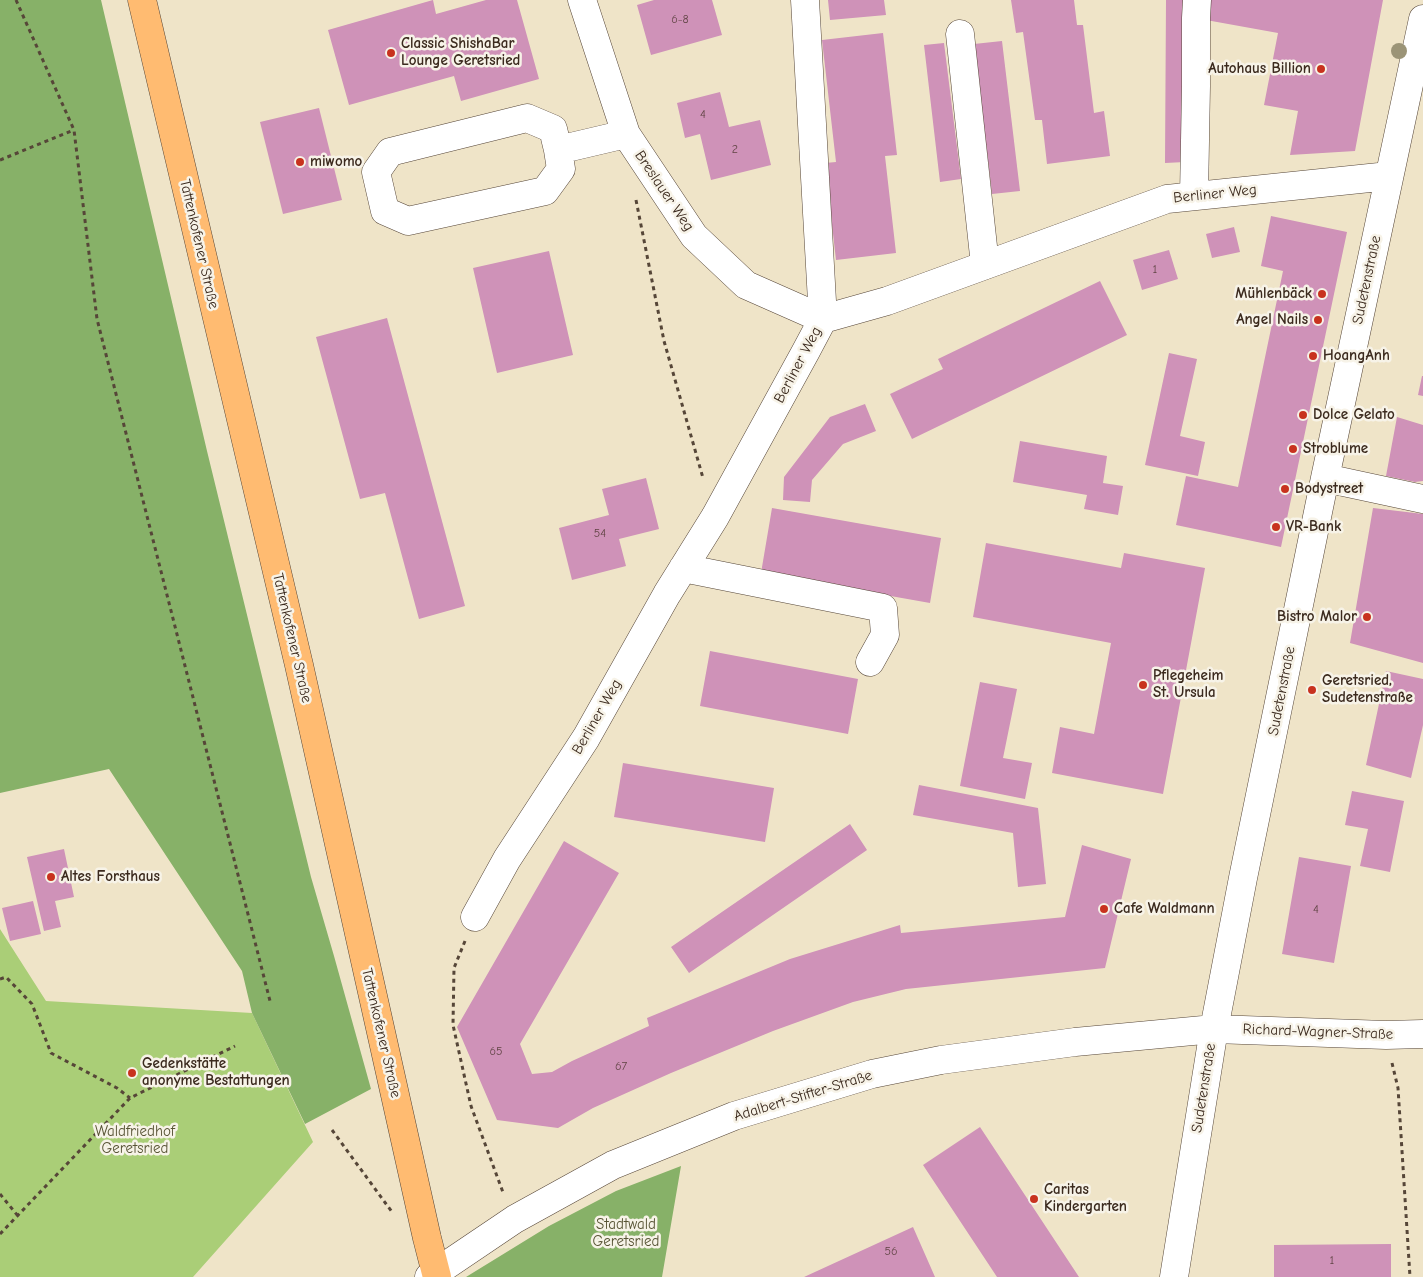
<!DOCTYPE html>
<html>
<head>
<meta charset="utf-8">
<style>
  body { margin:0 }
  canvas { display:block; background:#efe4c8 }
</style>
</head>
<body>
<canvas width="1423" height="1277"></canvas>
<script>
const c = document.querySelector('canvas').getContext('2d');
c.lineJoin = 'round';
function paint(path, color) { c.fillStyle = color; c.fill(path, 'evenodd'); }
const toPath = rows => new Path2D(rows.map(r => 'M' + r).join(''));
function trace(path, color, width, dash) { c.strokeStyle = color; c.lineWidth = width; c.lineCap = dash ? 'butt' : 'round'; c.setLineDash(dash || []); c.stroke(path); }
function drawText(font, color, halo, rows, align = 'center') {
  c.font = font + ' "Comic Neue",sans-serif'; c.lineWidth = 5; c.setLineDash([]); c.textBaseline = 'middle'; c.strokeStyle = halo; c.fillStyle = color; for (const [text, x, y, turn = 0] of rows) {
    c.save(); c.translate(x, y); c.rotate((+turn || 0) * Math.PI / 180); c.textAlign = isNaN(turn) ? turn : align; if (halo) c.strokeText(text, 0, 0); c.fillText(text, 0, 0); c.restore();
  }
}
paint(toPath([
  [0,929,46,1001,252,1013,313,1142,193,1277,0,1277]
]), '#aace77');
paint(toPath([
  [0,0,101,0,207,451,311,877,334,956,371,1089,305,1124,252,1013,242,971,109,769,0,793],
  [681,1166,662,1277,466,1277,549,1226,616,1191]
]), '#87b168');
paint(toPath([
  [433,0,436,14,486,0,517,0,539,79,461,101,454,76,349,105,328,30],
  [654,0,712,0,722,35,651,55,637,5],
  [828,0,884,0,886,15,830,20],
  [1011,0,1074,0,1077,25,1083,25,1094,113,1104,111,1110,156,1047,164,1042,120,1035,120,1023,32,1016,33],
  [1166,0,1190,0,1185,162,1165,163],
  [1210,0,1383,0,1355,151,1290,155,1298,111,1264,105,1278,33,1206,20],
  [883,33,897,155,885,156,896,253,836,260,825,163,836,162,822,40],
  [1002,41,1020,191,992,194,974,44],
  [944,43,961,179,940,182,924,45],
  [720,92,729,127,760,120,771,165,711,180,700,134,685,138,677,103],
  [319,108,342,200,283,214,260,122],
  [1271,216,1347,232,1281,547,1176,525,1186,476,1238,487,1283,271,1261,266],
  [1234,227,1240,252,1212,258,1206,234],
  [1169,250,1178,279,1142,290,1133,260],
  [549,251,573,355,497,373,473,268],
  [1100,281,1127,335,912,439,890,394,943,369,938,359],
  [387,318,465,606,419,619,385,493,360,499,316,337],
  [1169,353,1197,359,1180,436,1205,442,1198,476,1145,465],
  [1422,376,1423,376,1423,396,1418,395],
  [865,404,876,431,843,444,812,480,810,502,783,500,784,477,830,417],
  [1397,417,1423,425,1423,481,1415,482,1386,476],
  [1020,441,1107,456,1103,483,1123,486,1118,515,1084,509,1087,495,1013,482],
  [646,478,659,529,619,539,626,566,572,580,559,528,609,515,602,489],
  [772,508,941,538,930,603,761,573],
  [1373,508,1423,514,1423,663,1350,643],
  [986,543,1121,568,1124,553,1205,568,1163,794,1052,773,1060,727,1094,734,1111,643,973,617],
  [710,651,858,679,848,734,700,706],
  [1386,671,1423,679,1423,725,1411,778,1366,765],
  [980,682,1017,689,1003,758,1032,763,1025,799,960,786],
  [623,763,774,788,765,842,614,817],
  [919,785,1038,808,1046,884,1018,887,1013,833,913,815],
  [1352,791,1404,801,1390,872,1360,866,1368,829,1345,825],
  [850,824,867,850,689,973,671,947],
  [564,841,619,873,520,1044,532,1074,552,1072,572,1061,649,1026,647,1018,790,959,900,925,901,933,1065,917,1082,845,1131,859,1105,968,906,989,853,1002,773,1031,671,1073,593,1108,558,1128,497,1120,457,1027],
  [64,849,74,897,55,901,61,927,44,931,27,857],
  [1299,857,1351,866,1334,963,1282,954],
  [33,901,41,934,10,941,2,908],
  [980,1127,1079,1277,997,1277,923,1165],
  [913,1227,935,1277,804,1277],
  [1391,1244,1391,1277,1274,1277,1274,1245]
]), '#cf92b8');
const minor = toPath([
  [582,0,626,134,694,236,746,285,823,319],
  [805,0,823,319],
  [960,34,985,265],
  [558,150,561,169,545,191,408,221,385,211,376,172,390,152,527,118,553,129,558,150,626,134],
  [1194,196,1196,86,1196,18,1197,0],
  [1325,478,1423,499],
  [683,568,883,608,885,635,870,662],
  [475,917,507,859,586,738,667,594,715,517,806,351,823,319,887,301,1167,199,1389,176],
  [429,1277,515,1219,613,1165,734,1116,872,1074,941,1060,1075,1042,1214,1029,1386,1035,1423,1034],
  [1174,1277,1214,1029,1243,878,1325,478,1423,19]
]);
const major = toPath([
  [142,0,299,665,427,1238,437,1277]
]);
trace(minor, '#564638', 29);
trace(major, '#564638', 29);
trace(toPath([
  [16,0,74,130,97,319,270,1001],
  [0,160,74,130],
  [636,200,664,341,703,478],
  [465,941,454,968,453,1025,471,1106,504,1195],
  [0,979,6,977,32,1004,51,1053,117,1088,130,1098],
  [1392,1063,1398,1088,1410,1277],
  [332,1130,392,1212],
  [0,1194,18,1216],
  [0,1234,130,1098,235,1046]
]), '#564638', 3, [4, 4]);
trace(minor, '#fff', 28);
trace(major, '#ffbb71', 28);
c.fillStyle = '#9b9477';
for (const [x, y] of [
  [1399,51]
]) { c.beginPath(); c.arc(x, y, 8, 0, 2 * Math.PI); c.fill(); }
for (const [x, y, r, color] of [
  [391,53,5,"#c8321e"],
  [1321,69,5,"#c8321e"],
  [300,162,5,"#c8321e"],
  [1322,294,5,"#c8321e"],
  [1318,320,5,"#c8321e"],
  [1313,356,5,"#c8321e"],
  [1303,415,5,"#c8321e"],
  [1293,449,5,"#c8321e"],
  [1285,489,5,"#c8321e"],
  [1276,527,5,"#c8321e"],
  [1367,617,5,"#c8321e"],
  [1143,685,5,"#c8321e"],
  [1312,690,5,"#c8321e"],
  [51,877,5,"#c8321e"],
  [1104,909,5,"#c8321e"],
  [132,1073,5,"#c8321e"],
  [1034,1199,5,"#c8321e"]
]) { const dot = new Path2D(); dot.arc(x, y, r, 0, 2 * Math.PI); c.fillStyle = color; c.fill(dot); trace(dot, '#f7f3e8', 2); }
drawText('12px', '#604444', null, [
  ["6-8",680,20],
  ["4",703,115],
  ["2",735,150],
  ["1",1155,270],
  ["54",600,534],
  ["4",1316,910],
  ["65",496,1052],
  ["67",621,1067],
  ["56",891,1252],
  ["1",1332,1261]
]);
drawText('bold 15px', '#3b2a1e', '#f7f3e8', [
  ["Classic ShishaBar",401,44],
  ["Lounge Geretsried",401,61],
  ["Autohaus Billion",1311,69,"right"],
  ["miwomo",310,162],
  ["Mühlenbäck",1312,294,"right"],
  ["Angel Nails",1308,320,"right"],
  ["HoangAnh",1323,356],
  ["Dolce Gelato",1313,415],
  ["Stroblume",1303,449],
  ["Bodystreet",1295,489],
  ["VR-Bank",1286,527],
  ["Bistro Malor",1357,617,"right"],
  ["Pflegeheim",1153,676],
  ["St. Ursula",1153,693],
  ["Geretsried,",1322,681],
  ["Sudetenstraße",1322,698],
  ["Altes Forsthaus",61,877],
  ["Cafe Waldmann",1114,909],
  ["Gedenkstätte",142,1064],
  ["anonyme Bestattungen",142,1081],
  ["Caritas",1044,1190],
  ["Kindergarten",1044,1207]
], 'left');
drawText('15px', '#3b2a1e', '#f7f3e8', [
  ["Breslauer Weg",664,191,56],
  ["Berliner Weg",1215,194,-6],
  ["Tattenkofener Straße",199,244,77],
  ["Sudetenstraße",1367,280,-78],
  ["Berliner Weg",798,365,-62],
  ["Tattenkofener Straße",292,638,77],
  ["Sudetenstraße",1282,691,-79],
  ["Berliner Weg",597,717,-60],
  ["Richard-Wagner-Straße",1318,1032,2],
  ["Tattenkofener Straße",381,1033,77],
  ["Sudetenstraße",1204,1088,-81],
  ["Adalbert-Stifter-Straße",803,1096,-17]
]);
drawText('15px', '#575334', '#f7f3e8', [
  ["Waldfriedhof",135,1132],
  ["Geretsried",135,1149],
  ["Stadtwald",626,1225],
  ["Geretsried",626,1242]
]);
</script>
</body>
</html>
